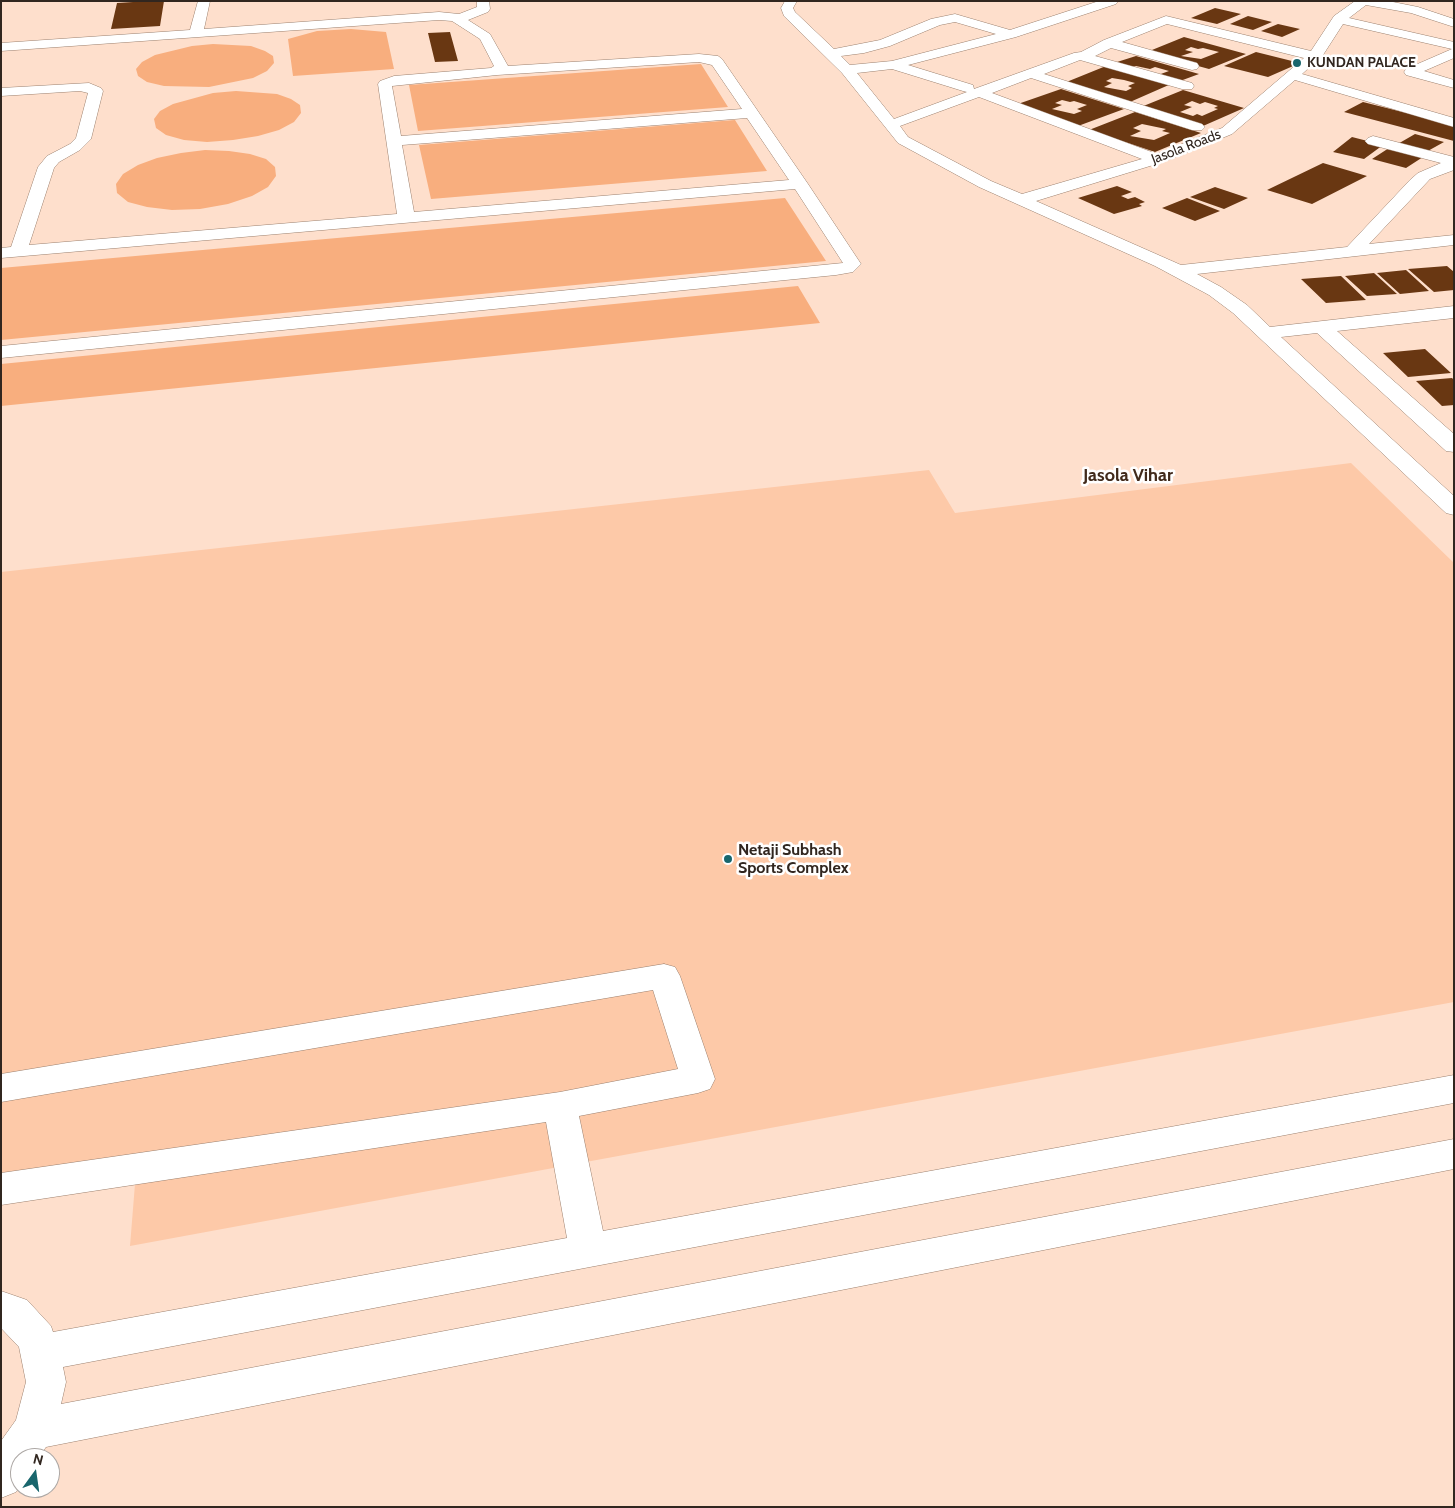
<!DOCTYPE html>
<html>
<head>
<meta charset="utf-8">
<style>
  body { margin:0 }
  #map { position:relative; width:1455px; height:1508px; overflow:hidden; background:#fedfcc; font-family:Cabin,sans-serif }
  canvas { display:block }
  .frame { position:absolute; inset:0; border:2px solid #31261f; pointer-events:none }
  .north { position:absolute; left:10px; top:1448px; width:50px; height:50px; box-sizing:border-box; background:#fff; border:1px solid #ada8a5; border-radius:50%; rotate:14deg; font-size:14px; font-weight:700; line-height:20px; text-align:center; color:#31261f }
  .north::after { content:''; display:block; margin:auto; width:18px; height:22px; background:#19666d; clip-path:polygon(50% 0,100% 100%,50% 72%,0 100%) }
</style>
</head>
<body>
<div id="map">
<canvas width="1455" height="1508"></canvas>
<div class="frame"></div>
<div class="north">N</div>
</div>
<script>
const c = document.querySelector('canvas').getContext('2d');
c.lineJoin = 'round';
function paint(path, color) { c.fillStyle = color; c.fill(path, 'evenodd'); }
const toPath = rows => new Path2D(rows.map(r => 'M' + r).join(''));
function trace(path, color, width, dash) { c.strokeStyle = color; c.lineWidth = width; c.lineCap = dash ? 'butt' : 'round'; c.setLineDash(dash || []); c.stroke(path); }
function drawText(font, color, halo, rows, align = 'center') {
  c.font = font + ' Cabin,sans-serif'; c.lineWidth = 5; c.setLineDash([]); c.textBaseline = 'middle'; c.strokeStyle = halo; c.fillStyle = color; for (const [text, x, y, turn = 0] of rows) {
    c.save(); c.translate(x, y); c.rotate((+turn || 0) * Math.PI / 180); c.textAlign = isNaN(turn) ? turn : align; if (halo) c.strokeText(text, 0, 0); c.fillText(text, 0, 0); c.restore();
  }
}
paint(toPath([
  [1351,463,1454,563,1454,1002,130,1246,135,1184,1,1205,1,572,929,470,955,513]
]), '#fdc9a8');
paint(toPath([
  [351,29,386,32,394,69,293,76,288,39,317,31],
  [213,44,251,46,265,51,273,56,274,63,267,71,253,78,209,87,164,86,147,82,138,76,136,69,142,62,155,55,192,46],
  [701,64,728,107,418,131,409,85],
  [236,91,277,94,291,99,300,105,301,113,294,122,279,130,258,136,233,140,207,142,184,140,166,135,156,128,154,119,160,111,173,104,213,93],
  [735,120,767,171,431,199,419,145],
  [205,150,229,151,250,154,266,159,275,167,276,176,268,187,252,196,228,204,200,209,172,210,147,207,128,202,117,193,116,184,123,174,138,165,157,158,181,153],
  [785,198,826,261,1,340,1,268],
  [798,286,820,323,1,406,1,364]
]), '#f8ae7e');
paint(toPath([
  [149,1,164,1,160,26,111,29,117,3],
  [1215,8,1241,14,1217,24,1191,18],
  [1248,16,1272,22,1253,30,1230,24],
  [1278,24,1300,29,1282,37,1261,31],
  [450,32,458,61,435,62,428,33],
  [1184,37,1246,54,1209,69,1147,52],
  [1191,47,1198,49,1203,48,1219,52,1201,59,1181,56,1193,52,1185,50],
  [1256,52,1300,63,1268,77,1224,66],
  [1136,56,1199,74,1180,81,1158,75,1169,71,1155,67,1150,69,1136,66,1132,67,1117,62],
  [1106,66,1171,84,1130,102,1064,83],
  [1112,78,1124,80,1135,83,1128,86,1132,88,1126,91,1104,87,1112,83,1106,81],
  [1061,89,1124,109,1078,126,1015,105],
  [1062,100,1070,102,1074,101,1087,105,1077,109,1082,111,1074,114,1052,109,1062,105,1055,103],
  [1183,90,1244,108,1203,126,1141,107],
  [1192,101,1200,104,1205,102,1218,106,1214,108,1218,109,1202,116,1197,114,1193,116,1180,112,1192,107,1184,105],
  [1363,102,1454,125,1454,141,1344,112],
  [1135,112,1201,133,1155,152,1089,130],
  [1142,124,1166,129,1162,131,1170,133,1154,140,1130,136,1141,131,1133,128],
  [1415,134,1444,142,1426,152,1396,145],
  [1352,137,1383,145,1364,159,1333,152],
  [1389,148,1423,157,1406,168,1372,159],
  [1323,163,1367,176,1312,204,1267,190],
  [1117,186,1132,192,1121,196,1128,199,1135,197,1145,202,1139,204,1142,206,1114,214,1078,198],
  [1215,187,1248,198,1224,209,1190,197],
  [1187,198,1220,211,1195,221,1162,208],
  [1447,266,1454,272,1454,290,1434,292,1408,269],
  [1406,270,1429,291,1400,294,1377,273],
  [1374,273,1397,294,1367,296,1345,276],
  [1341,276,1366,300,1326,303,1301,279],
  [1425,349,1451,373,1408,377,1383,353],
  [1452,378,1454,380,1454,405,1442,406,1416,381]
]), '#693712');
const minor = toPath([
  [198,1,210,1,204,29,439,12,459,14,477,7,477,1,489,1,490,9,488,12,468,20,490,34,508,66,699,54,718,56,722,59,808,184,861,264,853,272,836,275,1,358,1,346,843,263,795,189,1,258,1,248,11,247,38,167,47,156,70,144,76,138,88,93,80,91,1,96,1,88,89,83,101,88,103,91,91,139,80,150,59,162,54,168,29,245,397,214,378,84,380,81,394,76,491,68,494,66,480,39,452,21,439,20,1,51,1,43,190,30,198,1],
  [699,62,712,65,742,109,401,136,392,86,497,75,699,62],
  [747,118,789,180,414,212,402,145,747,118],
  [785,1,797,1,793,8,795,12,834,49,880,40,931,19,955,14,1010,30,1099,1,1118,1,1116,4,1016,37,908,65,973,85,974,89,1074,53,1081,52,1104,40,1166,16,1311,51,1334,16,1355,1,1388,1,1418,7,1454,19,1454,27,1411,13,1366,5,1349,18,1454,42,1454,58,1424,71,1454,80,1454,88,1406,75,1404,72,1406,69,1452,49,1343,24,1323,55,1302,74,1454,118,1454,127,1295,80,1232,134,1163,162,1036,201,1181,265,1347,247,1410,180,1418,173,1441,163,1368,144,1365,141,1368,138,1373,136,1454,157,1454,170,1430,179,1369,244,1454,235,1454,245,1197,274,1221,287,1247,305,1270,327,1454,306,1454,318,1337,331,1454,434,1454,452,1446,451,1317,333,1281,337,1454,496,1454,515,1446,513,1233,313,1209,295,1155,266,979,187,898,143,842,73,784,16,781,8,785,1],
  [955,22,996,34,892,61,850,65,841,56,864,53,890,46,940,25,955,22],
  [1167,24,1304,58,1222,128,1157,154,992,93,1031,78,1192,130,1202,130,1205,127,1202,124,1044,74,1080,60,1182,89,1192,89,1194,86,1192,83,1095,56,1111,48,1192,70,1197,69,1199,66,1197,63,1122,42,1167,24],
  [892,69,963,91,967,92,894,119,857,73,892,69],
  [979,97,1142,159,1022,194,991,181,908,137,900,126,979,97],
  [664,964,675,967,680,976,715,1079,710,1089,698,1093,579,1116,603,1231,1454,1075,1454,1103,63,1367,66,1382,61,1404,1454,1139,1454,1169,46,1447,38,1458,20,1458,20,1486,16,1492,1,1498,1,1441,16,1420,26,1382,19,1347,1,1328,1,1291,27,1300,51,1326,53,1332,567,1238,546,1122,1,1205,1,1173,560,1092,678,1069,653,990,1,1102,1,1074,664,964]
]);
trace(minor, '#9c816f', 1);
paint(minor, '#fff');
for (const [x, y, r, color] of [
  [1297,63,5,"#19666d"],
  [728,859,5,"#19666d"]
]) { const dot = new Path2D(); dot.arc(x, y, r, 0, 2 * Math.PI); c.fillStyle = color; c.fill(dot); trace(dot, '#fff', 2); }
drawText('bold 14px', '#31261f', '#fff', [
  ["KUNDAN PALACE",1307,63]
], 'left');
drawText('14px', '#31261f', '#fff', [
  ["Jasola Roads",1186,147,-21]
]);
drawText('bold 16px', '#31261f', '#fff', [
  ["Netaji Subhash",738,850],
  ["Sports Complex",738,868]
], 'left');
drawText('bold 18px', '#412a1b', '#fff', [
  ["Jasola Vihar",1128,476]
]);
</script>
</body>
</html>
